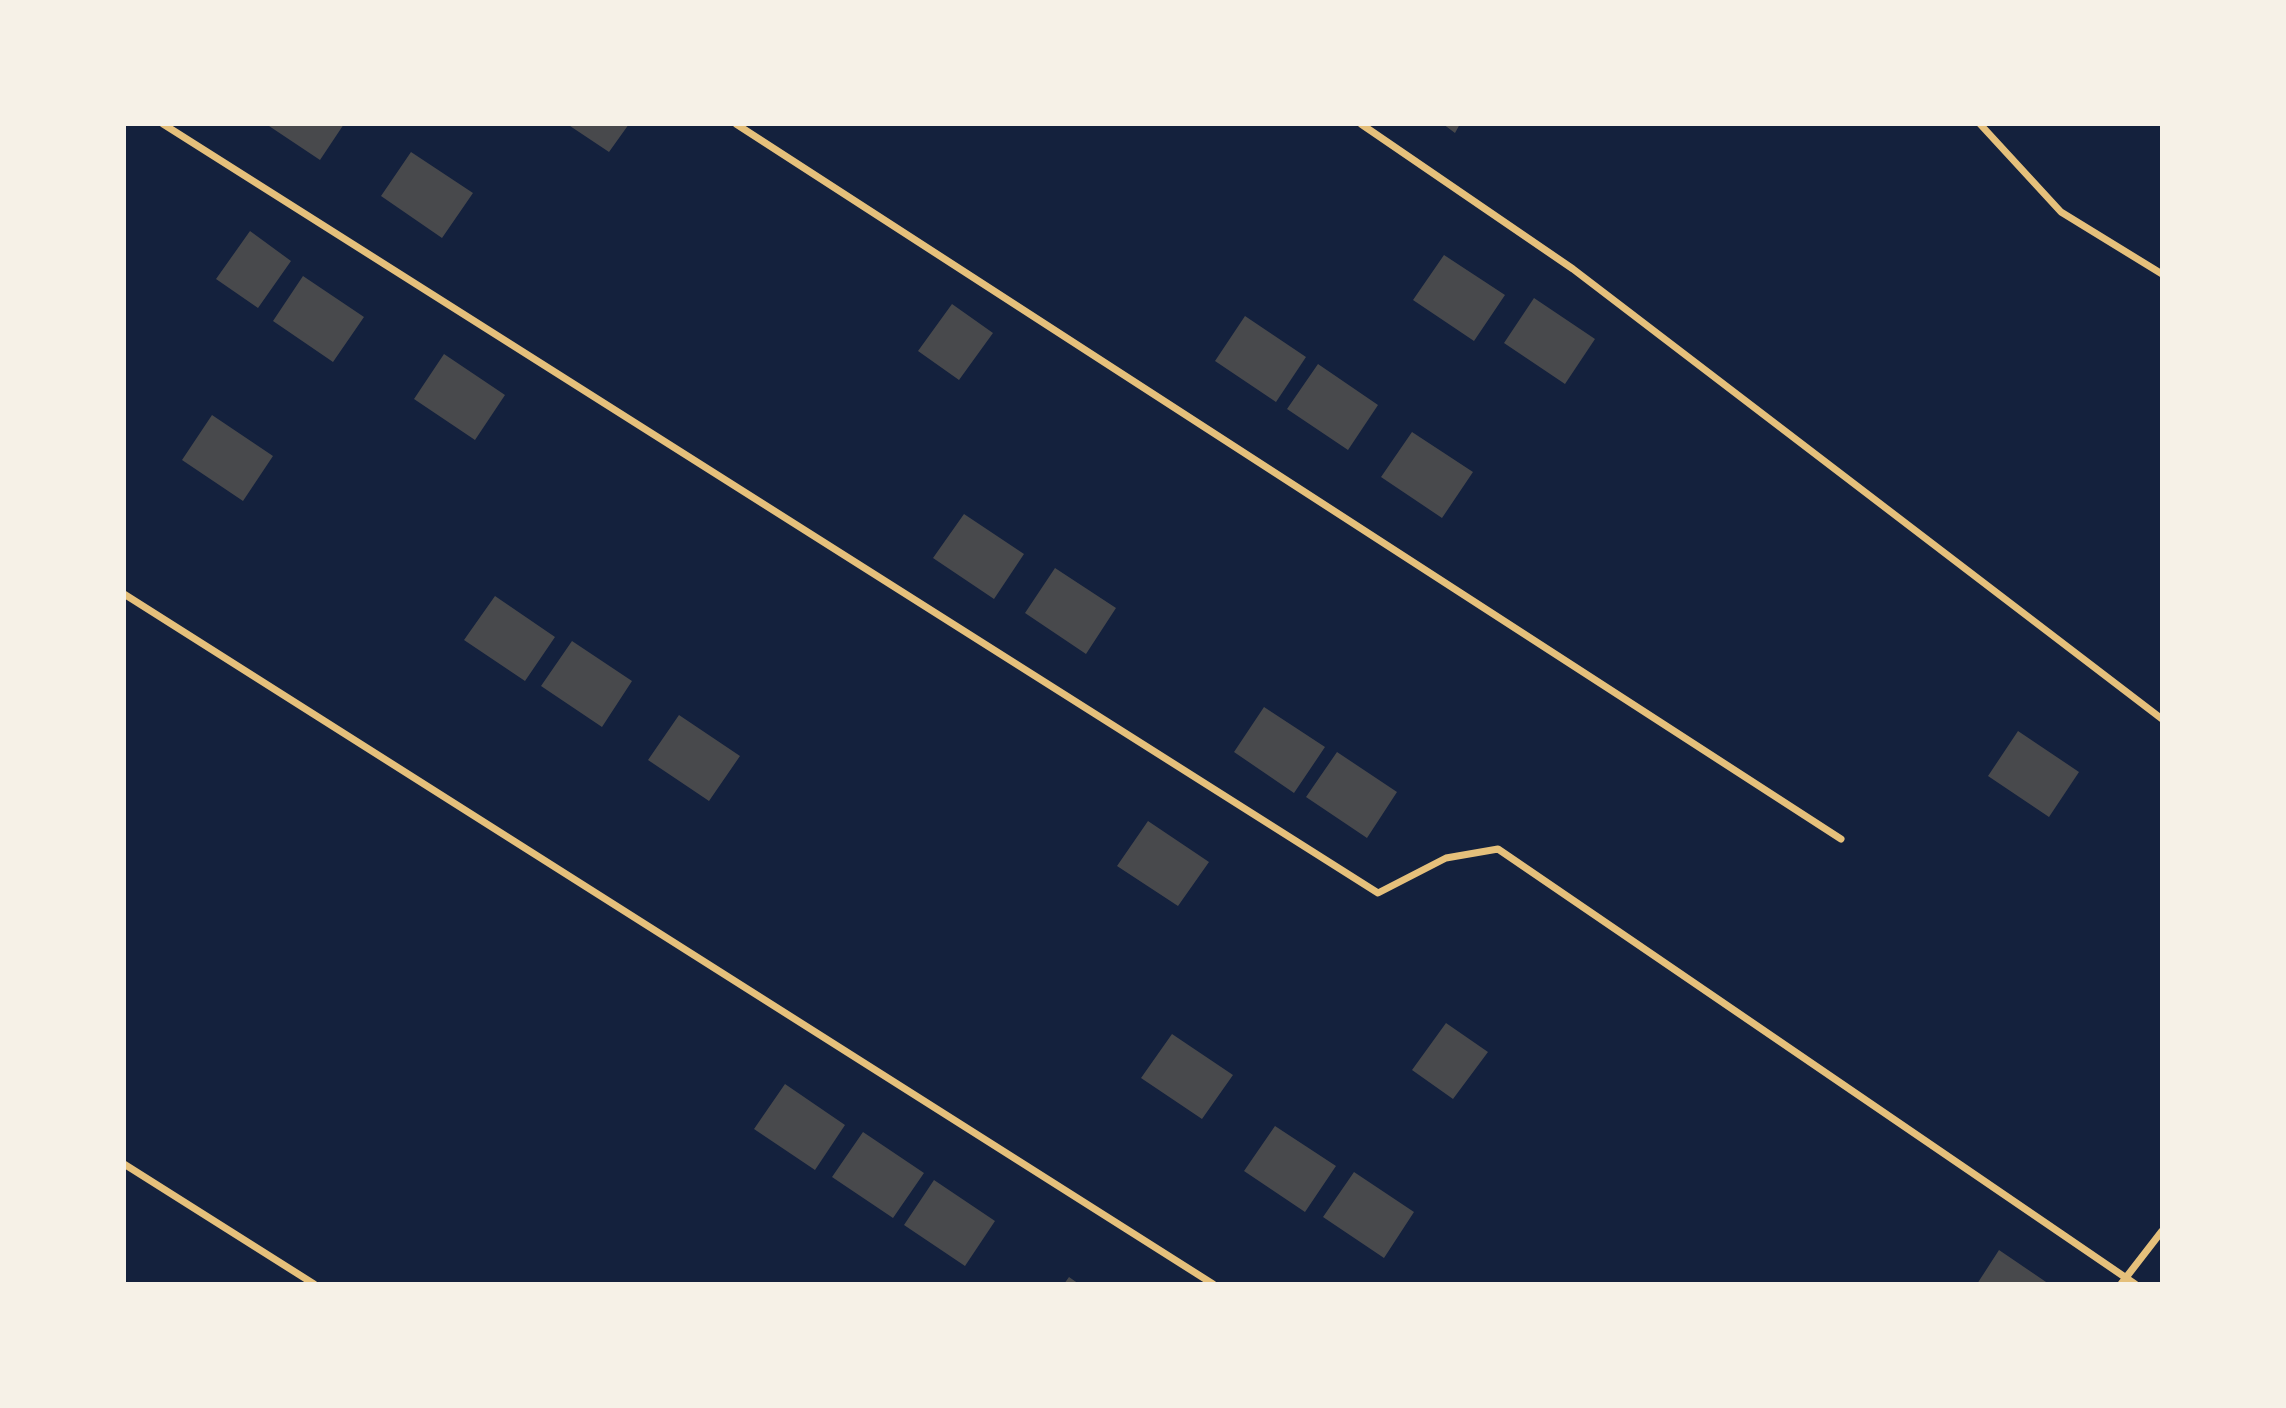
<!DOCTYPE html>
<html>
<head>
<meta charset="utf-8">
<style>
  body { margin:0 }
  #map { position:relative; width:2286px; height:1408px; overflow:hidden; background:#14213d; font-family:"Varela Round",sans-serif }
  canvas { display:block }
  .frame { position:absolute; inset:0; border:126px solid #f6f1e7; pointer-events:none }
</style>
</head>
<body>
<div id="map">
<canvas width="2286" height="1408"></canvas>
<div class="frame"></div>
</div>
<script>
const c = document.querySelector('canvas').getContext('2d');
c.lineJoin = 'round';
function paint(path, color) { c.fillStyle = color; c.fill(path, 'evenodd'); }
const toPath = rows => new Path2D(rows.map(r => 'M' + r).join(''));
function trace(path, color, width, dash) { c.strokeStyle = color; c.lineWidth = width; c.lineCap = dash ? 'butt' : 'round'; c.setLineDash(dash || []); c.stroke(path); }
paint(toPath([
  [266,124,344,124,320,160],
  [567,124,629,124,609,152],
  [1443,124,1460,124,1455,133],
  [411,152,473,193,442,238,381,196],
  [250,231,291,261,258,308,216,279],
  [1444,255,1505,295,1474,341,1413,300],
  [303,276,364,317,333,362,273,321],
  [1534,298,1595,339,1565,384,1504,343],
  [952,304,993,333,959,380,918,351],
  [1245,316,1306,357,1276,402,1215,361],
  [444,354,505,395,475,440,414,399],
  [1318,364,1378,405,1348,450,1287,409],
  [212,415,273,456,243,501,182,460],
  [1412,432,1473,472,1442,518,1381,477],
  [964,514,1024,554,994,599,933,558],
  [1055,568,1116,608,1086,654,1025,613],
  [495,596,555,637,525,681,464,640],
  [572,641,632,681,602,727,541,686],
  [1264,707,1325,747,1294,793,1234,752],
  [679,715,740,756,709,801,648,760],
  [2018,731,2079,772,2049,817,1988,776],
  [1337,752,1397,792,1367,838,1306,797],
  [1148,821,1209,862,1178,906,1117,866],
  [1446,1023,1488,1052,1453,1099,1412,1070],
  [1172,1034,1233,1075,1202,1119,1141,1078],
  [785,1084,845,1125,815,1170,754,1129],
  [1275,1126,1336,1166,1305,1212,1244,1171],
  [863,1132,924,1173,893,1218,832,1177],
  [1354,1172,1414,1212,1384,1258,1323,1217],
  [934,1180,995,1221,965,1266,904,1225],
  [1999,1250,2049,1284,1977,1284],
  [1069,1277,1079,1284,1064,1284]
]), '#48494c');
trace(toPath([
  [163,124,1378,893,1446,858,1498,849,2135,1284],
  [736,124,1841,839],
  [1361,124,1573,269,2162,719],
  [1980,124,2061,212,2162,274],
  [124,594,1213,1284],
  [124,1164,314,1284],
  [2121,1284,2162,1231]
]), '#e5c07b', 7);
</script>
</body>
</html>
